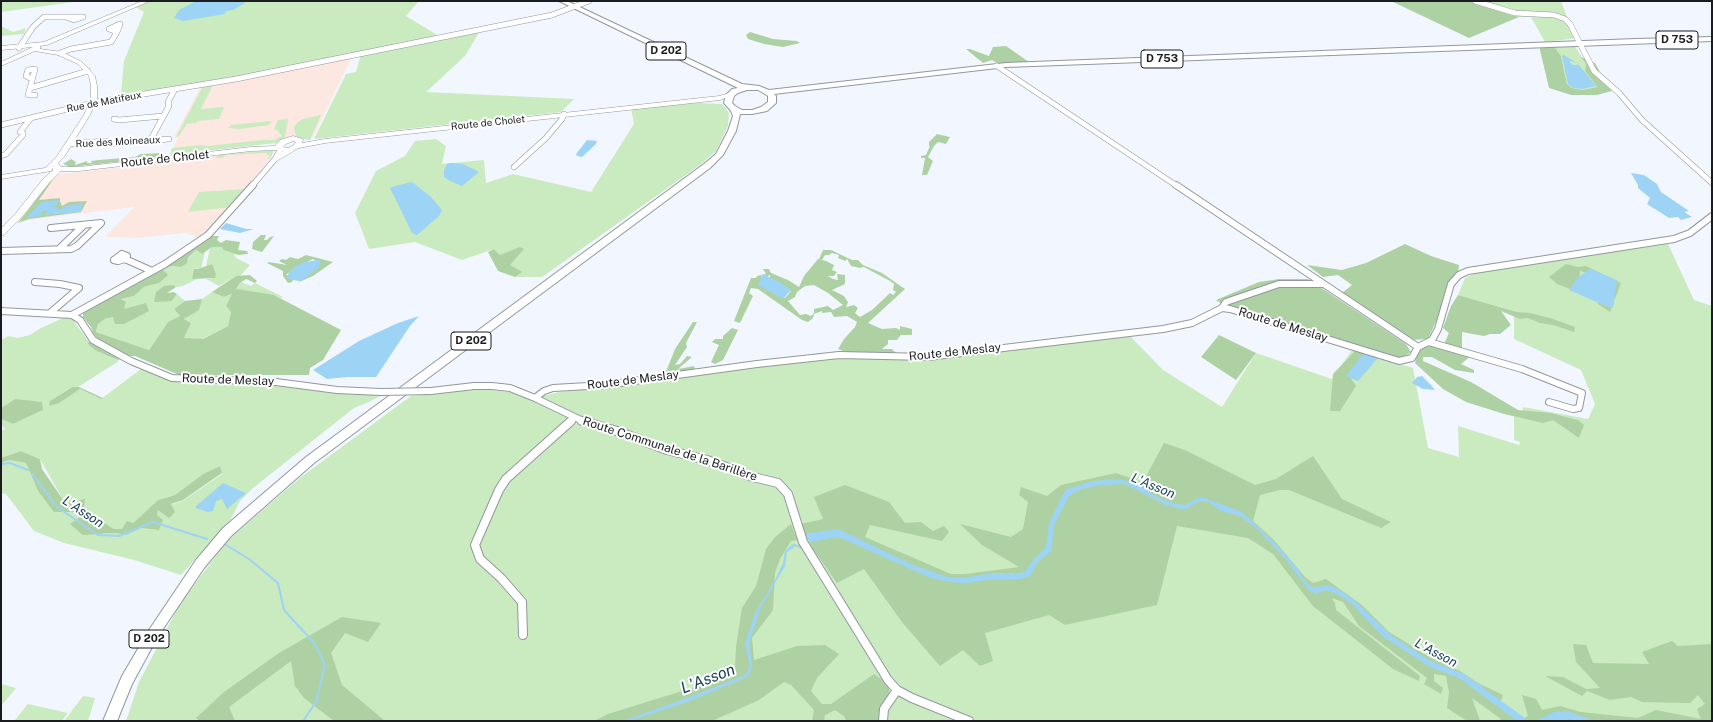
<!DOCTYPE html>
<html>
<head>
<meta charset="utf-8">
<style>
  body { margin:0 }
  #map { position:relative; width:1713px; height:722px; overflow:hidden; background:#f2f7ff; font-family:"Public Sans",sans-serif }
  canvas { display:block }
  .frame { position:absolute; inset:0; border:2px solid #1a1c20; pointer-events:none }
</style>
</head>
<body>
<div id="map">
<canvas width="1713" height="722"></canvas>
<div class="frame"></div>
</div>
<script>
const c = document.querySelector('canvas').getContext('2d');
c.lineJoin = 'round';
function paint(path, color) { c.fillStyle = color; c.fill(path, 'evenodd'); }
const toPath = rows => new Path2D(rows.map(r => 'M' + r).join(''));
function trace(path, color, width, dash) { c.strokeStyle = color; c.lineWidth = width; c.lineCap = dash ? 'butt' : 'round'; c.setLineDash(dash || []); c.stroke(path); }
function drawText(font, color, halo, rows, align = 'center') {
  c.font = font + ' "Public Sans",sans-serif'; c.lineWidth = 4; c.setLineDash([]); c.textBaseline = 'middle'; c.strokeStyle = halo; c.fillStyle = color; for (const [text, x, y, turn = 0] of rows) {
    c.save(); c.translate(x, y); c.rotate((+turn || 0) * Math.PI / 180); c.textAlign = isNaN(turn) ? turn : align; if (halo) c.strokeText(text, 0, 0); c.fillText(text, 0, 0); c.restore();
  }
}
paint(toPath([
  [352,57,313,137,168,156,178,138,174,137,201,86],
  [268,149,273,154,248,188,210,230,199,238,186,233,137,238,105,237,134,207,20,221,54,176,60,174,173,162]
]), '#fce8e0');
paint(toPath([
  [1,1,80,1,1,12],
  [148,1,419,1,406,16,439,36,480,31,465,56,426,92,574,99,561,112,314,139,346,74,356,72,361,54,118,101,121,93,124,61,144,12,135,7],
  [1468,1,1561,1,1567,17,1579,38,1545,42,1531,17,1519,17],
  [1,26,13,32,26,28,24,34,1,36],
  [1574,45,1586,64,1585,71,1597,87,1582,90,1572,88,1567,84,1561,56,1554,46],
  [213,85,201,109,224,107,219,119,197,121,196,123,187,124,179,136,176,137,203,86],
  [697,103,722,104,729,113,728,126,716,151,700,165,542,277,515,277,510,265,494,249,462,260,415,242,369,249,355,213,376,171,405,156,415,141,436,139,446,146,442,164,484,160,486,183,513,174,591,192,634,124,631,108],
  [321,115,310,140,298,138,295,133,294,127,297,123,303,119],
  [288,119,285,137,276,143,170,155,172,148,200,145,208,146,262,140,274,140,282,136,278,131,274,129,278,120],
  [273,121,268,125,240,129,228,128,231,125],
  [274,150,271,157,267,160,270,155,267,155,267,153,225,155,223,158,216,158,219,155],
  [248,189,232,207,188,212,199,192],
  [1668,244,1694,300,1712,306,1712,721,126,721,139,682,181,602,228,540,301,477,411,396,483,389,542,396,560,392,829,358,915,359,1129,335,1163,370,1222,407,1256,353,1332,379,1352,350,1413,368,1428,448,1459,457,1458,426,1519,445,1520,442,1514,440,1514,416,1522,418,1523,407,1588,419,1595,404,1581,370,1514,339,1514,311,1458,295,1465,278,1477,272],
  [212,246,222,247,223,250,234,254,236,258,250,265,240,276,236,276,219,286,206,279,215,278,212,264,206,266,210,248],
  [196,250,202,254,205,252,201,268,194,269,192,279,197,279,183,286,176,287,173,285,156,292,172,301,177,294,185,301,174,309,180,316,168,322,149,350,96,332,98,324,105,319,114,317,146,303,124,310,120,299,134,296,144,287,159,283,163,270,171,266,181,267],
  [241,282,251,286,255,283,283,297,281,298,274,295,233,294,226,306,231,312,228,326,202,339,183,339,191,323,184,319,198,310,202,299,212,292,224,297,233,294],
  [65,317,73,320,89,342,87,343,119,361,78,387,71,387,50,401,50,406,80,389,101,399,141,369,171,381,282,384,341,394,384,394,369,402,354,408,253,488,240,501,231,519,181,575,134,560,64,543,34,531,6,494,1,493,1,463,9,460,26,463,38,491,73,512,103,534,115,533,127,535,140,528,159,530,156,515,157,510,184,500,222,474,220,466,203,474,175,495,158,500,133,523,122,529,114,529,84,510,66,505,40,459,21,451,1,458,1,431,5,429,1,424,1,419,13,424,43,410,15,399,1,408,1,340,9,336,17,338,30,335,41,328],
  [1,684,16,688,1,706],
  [83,696,95,698,88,721,64,721],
  [28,704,68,713,62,721,14,721]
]), '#caeac0');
paint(toPath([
  [1391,1,1469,1,1519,17,1469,38],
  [750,32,773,39,797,41,800,43,783,47,764,44,748,39,746,35],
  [1006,46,1029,62,998,64,992,60,983,63,966,49,970,49,989,56,993,47],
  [1539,46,1554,46,1561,56,1567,84,1572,88,1582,90,1597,87,1585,71,1586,64,1581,57,1595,63,1600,72,1619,89,1597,95,1571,95,1549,88],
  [937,134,950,137,946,144,938,142,934,146,928,157,933,161,927,175,922,175,925,158,921,158,921,156,926,155,930,146,929,146,929,142],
  [163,153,153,158,70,167,63,164,71,159,76,162,75,165,87,161,87,163,92,163,91,161,99,160,135,157,141,154],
  [54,178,39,200,60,198,60,201,62,206,69,202,87,201,81,212,29,219,18,223,33,204,44,188],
  [261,235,266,235,264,240,267,240,270,237,274,236,262,252,252,249,253,242],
  [209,236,219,236,217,240,221,243,226,240,240,242,238,250,247,251,248,254,238,255,223,250,222,247,212,247,202,254,196,250,188,258,187,263,181,267,171,266,163,270,168,275,159,283,144,287,134,296,121,299,126,302,124,309,146,303,149,311,124,324,115,324,113,317,105,319,98,324,96,332,149,350,168,322,180,316,174,309,185,301,202,299,199,310,184,319,191,323,184,338,203,339,228,326,231,312,226,306,232,294,224,297,212,292,236,276,250,275,257,281,255,283,246,279,240,283,235,291,237,289,274,295,341,330,323,360,310,368,309,375,179,375,135,356,129,356,118,360,95,350,87,343,97,338,93,333,91,327,83,317,83,312],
  [1405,244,1431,256,1459,265,1458,273,1428,339,1412,340,1342,293,1352,285,1338,275,1323,277,1307,265,1342,270,1366,263],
  [520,247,524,249,510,265,522,272,515,277,498,271,488,252,494,249,500,255],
  [823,250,831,250,852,260,858,260,863,265,882,273,905,289,868,323,882,329,896,328,900,330,900,326,912,329,912,335,901,335,897,340,888,340,888,344,882,349,892,349,896,353,849,353,838,349,844,339,855,327,857,322,847,316,834,317,831,312,822,313,822,311,814,314,813,318,808,322,802,320,758,289,751,288,749,293,753,296,740,323,734,321,751,278,756,278,757,276,766,274,763,269,769,269,771,273,788,280,799,287,804,276,818,259,826,261,834,265,832,270,837,272,834,276,828,276,833,279,838,280,837,274,845,275,845,284,832,290,844,296,848,302,846,307,854,305,858,308,855,313,860,317,872,310,890,293,893,295,896,292,893,290,894,284,890,281,864,267,860,268,851,266,847,259,845,261,838,258,839,255,832,253,829,255,825,255,822,260,819,259],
  [761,275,763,278,770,275,770,280,791,291,785,298,762,279],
  [814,285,828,293,843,305,833,310,828,306,814,309,814,313,811,316,806,314,800,315,788,301,795,297,797,292,805,286],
  [306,255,333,262,313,276,299,282,300,278,319,263,313,259,296,267,286,275,295,277,292,282,288,283,283,276,283,271,267,263,269,262,287,265,279,261,282,259,286,260,290,257,298,259],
  [212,264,216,274,215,278,192,279,194,269,198,269],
  [1566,264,1578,267,1586,266,1621,283,1610,312,1598,304,1598,276,1580,271,1579,280,1570,289,1557,284,1549,277],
  [1279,279,1308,279,1406,344,1411,352,1400,359,1225,306,1216,300,1259,282],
  [173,285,176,287,167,293,174,292,177,294,172,301,154,302,156,292,164,286],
  [1458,295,1517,312,1530,313,1550,318,1575,327,1574,332,1553,325,1540,323,1528,318,1520,319,1501,311,1511,325,1500,334,1490,334,1484,336,1462,332,1462,349,1444,344,1449,333,1443,328,1451,306],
  [693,322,697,322,686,343,687,347,675,365,680,364,687,356,692,357,678,369,694,366,695,369,665,374,675,349],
  [732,328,738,330,723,360,715,364,711,362,719,345,712,342,715,339,723,339,723,336],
  [1219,335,1256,353,1236,380,1201,357],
  [1434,345,1471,356,1461,364,1474,370,1474,373,1455,370,1432,357,1423,357,1423,361,1471,382,1518,410,1550,413,1578,420,1584,425,1579,438,1553,420,1543,423,1504,414,1466,402,1443,389,1415,363,1419,348],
  [1356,350,1372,354,1350,377,1356,386,1340,411,1330,411,1333,374],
  [72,387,79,387,103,398,101,399,80,389,59,403,49,406,50,401],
  [15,399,42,402,43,410,13,424,1,419,1,408],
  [1164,443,1185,450,1255,485,1276,479,1313,456,1342,499,1391,522,1381,528,1289,490,1280,490,1260,495,1253,521,1274,540,1305,577,1313,583,1326,579,1362,605,1389,632,1433,659,1460,671,1478,683,1503,695,1500,703,1523,719,1528,716,1522,695,1536,699,1542,710,1560,706,1581,712,1638,718,1656,710,1701,719,1697,709,1705,704,1698,695,1690,703,1642,702,1631,697,1610,700,1587,691,1582,696,1545,676,1563,677,1586,689,1600,688,1576,662,1573,644,1586,645,1593,663,1649,664,1642,652,1672,641,1678,646,1712,644,1712,721,1498,721,1501,719,1472,698,1480,721,1467,721,1447,708,1449,692,1446,676,1434,674,1434,681,1443,688,1441,694,1424,684,1427,678,1359,626,1343,602,1332,598,1335,603,1336,610,1420,676,1419,681,1393,669,1313,606,1273,554,1248,538,1177,526,1157,605,1065,625,1049,615,985,633,993,661,980,666,963,650,940,666,902,622,864,569,837,583,813,549,801,524,823,519,814,497,845,485,889,502,905,523,921,522,933,531,944,526,949,532,942,541,870,525,865,537,951,574,965,574,1019,567,982,545,960,524,1011,537,1023,529,1028,502,1019,495,1021,487,1047,496,1061,485,1116,473,1143,482],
  [21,451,40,459,42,469,66,504,85,499,84,510,114,529,122,529,127,521,133,523,158,500,175,495,203,474,220,466,222,473,183,500,171,504,175,512,169,518,158,510,157,515,163,520,159,530,140,528,127,535,115,533,83,535,70,524,80,517,73,512,54,512,38,491,26,463,9,460,1,463,1,458],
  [791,524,797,540,791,541,780,559,775,573,773,610,752,638,754,660,797,646,825,645,839,654,817,678,811,691,822,704,831,704,874,674,889,684,889,694,882,708,879,721,846,721,844,716,835,710,825,715,824,721,812,721,814,710,791,685,784,682,759,700,712,721,594,721,608,714,724,678,735,668,736,647,742,608,756,586,766,549,775,537],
  [342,617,381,623,368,642,345,633,331,653,342,685,385,721,334,721,304,698,295,686,291,661,229,707,235,721,200,721,196,718,224,692,279,653]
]), '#aed1a3');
paint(toPath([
  [196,1,241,1,245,3,233,10,226,11,225,14,183,21,174,18,179,10],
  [1564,55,1577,63,1570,61,1570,63,1573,65,1577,65,1578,64,1596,86,1582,89,1573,88,1568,84,1562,56],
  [587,140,597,141,596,144,582,157,577,156,576,154],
  [450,163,463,164,479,172,462,186,450,181,444,177,444,170,447,164],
  [1631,173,1644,175,1657,184,1661,192,1689,211,1684,212,1692,217,1681,220,1678,217,1669,218,1647,204,1650,198,1638,188,1638,185],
  [412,182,431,197,442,210,439,216,417,235,412,233,390,188,395,186],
  [59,200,57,205,52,207,56,207,59,210,68,205,83,204,80,212,44,215,48,212,45,210,42,212,41,216,26,218,42,202],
  [226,223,246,229,254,229,240,233,220,229],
  [318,260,321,262,318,268,304,279,298,281,286,278,290,271,296,266,305,262],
  [1590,269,1617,280,1613,308,1606,306,1569,290,1577,278],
  [763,274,780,282,791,290,783,299,758,285],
  [419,316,410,326,376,377,347,377,327,379,313,370,359,341,398,323],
  [1364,353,1378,358,1358,381,1346,376],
  [1422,376,1431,385,1435,390,1423,389,1412,383,1417,377],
  [1120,479,1136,484,1159,498,1176,504,1185,505,1198,498,1204,498,1242,512,1273,541,1300,571,1302,578,1310,586,1314,588,1327,585,1338,589,1354,600,1392,636,1430,661,1464,674,1529,721,1517,721,1459,678,1430,667,1382,636,1352,604,1337,594,1326,590,1317,594,1309,591,1287,561,1257,529,1240,516,1221,511,1208,502,1200,501,1186,509,1181,509,1166,505,1125,484,1099,485,1079,490,1069,496,1054,525,1051,551,1038,562,1030,576,1020,579,987,580,966,583,950,582,931,578,841,538,832,538,810,542,803,534,838,529,913,565,948,577,962,578,993,573,1020,573,1025,571,1033,560,1046,547,1049,523,1064,492,1067,489,1093,481],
  [223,483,246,493,227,509,222,499,216,501,213,511,208,512,198,509,195,507],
  [793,544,803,546,804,550,796,546,787,552,785,566,761,607,749,643,752,665,750,673,747,677,690,701,630,721,623,721,692,696,745,675,750,667,745,644,755,613,775,580,783,563,785,551],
  [1566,711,1596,721,1577,721,1569,719,1557,721,1535,721,1555,712]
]), '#9dd3f5');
trace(toPath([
  [1,464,10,463,28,470],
  [32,474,57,507,98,535,119,536,153,522,207,539],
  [226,545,249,559,278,583,284,610,315,644,325,665,316,702,303,721]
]), '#9dd3f5', 2);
const streetFar2 = toPath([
  [1475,1,1515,13,1554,15,1565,19,1570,24,1594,71,1619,93,1642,120,1712,183],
  [66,17,83,17,74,20,66,17],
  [120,24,117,32,109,29,120,24],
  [19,48,33,27,44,17,66,17],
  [60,53,71,49,111,42,117,32],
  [997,66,1177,186],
  [32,79,26,76,28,70,35,69,30,88,88,71],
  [30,88,28,95,35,95],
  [114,119,119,120,163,116],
  [1,125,101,101,236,79,552,15,589,1],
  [150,141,169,106,168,102,175,89],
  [68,144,106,141,115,144,169,139],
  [281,149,275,159,292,149],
  [1,156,6,154,23,135,23,133,20,132,31,118],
  [514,167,546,138,562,119,564,114],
  [252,186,275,159]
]);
const streetFar1 = toPath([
  [1176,185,1418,347],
  [59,249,84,225],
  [1,251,71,249,77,246,101,223,51,228],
  [122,254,127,256,125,259,118,261,114,260,122,254],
  [125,259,152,271],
  [35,282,60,284,79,288,50,313],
  [1222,308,1226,302,1279,284,1323,284],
  [1,311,72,315,80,320,93,340,131,361,172,378,276,382,337,390,381,392],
  [72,315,165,264,208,235,253,185],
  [1429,342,1522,369,1582,393,1579,408,1573,409,1549,402],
  [1418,347,1432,340,1438,329,1451,284,1459,275,1468,271,1674,239,1690,233,1712,216],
  [431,391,474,386,492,386,510,388,535,398,544,391,553,388,605,385,757,364,839,355,928,357,1163,329,1192,323,1222,308,1230,309,1399,361,1412,358,1418,347],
  [535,398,585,422],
  [570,422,574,418]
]);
const street = toPath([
  [582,421,617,431,667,450,707,460,753,477,778,483,788,494,803,542,888,680,897,690,912,698,969,721],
  [523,635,522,602,501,578,480,559,475,545,499,490,506,479,571,421],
  [883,721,884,709,897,690]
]);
const secondary = toPath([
  [142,1,150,1,47,45,40,46,40,49,62,52,82,62,95,76,97,86,97,98,90,115,64,157,58,163,61,167,79,167,251,147,275,146,280,140,293,136,303,139,302,143,325,139,719,96,730,93,733,95,720,100,325,143,299,148,289,152,279,150,251,151,79,171,61,171,49,183,22,217,4,235,1,236,1,228,16,213,43,179,53,170,53,168,51,171,45,172,1,179,1,175,45,168,57,156,84,115,91,98,91,86,89,76,78,64,58,55,35,51,1,66,1,62,33,47,1,50,1,46,44,42,142,1],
  [293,141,296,142,294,145,288,148,283,147,286,144,293,141]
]);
const primary = toPath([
  [559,1,567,1,742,84,759,86,769,90,1006,63,1636,39,1712,37,1712,41,1006,67,774,94,776,96,776,103,767,111,752,114,740,114,736,131,723,155,710,168,314,463,231,536,204,568,157,638,132,684,117,721,103,721,122,676,149,630,196,560,223,528,306,457,704,164,716,154,728,131,733,116,731,111,724,103,726,95,732,89,738,88,559,1],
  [747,90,758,90,765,94,768,96,768,102,761,107,752,110,742,110,735,106,732,103,734,96,738,93,747,90]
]);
trace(streetFar2, '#9297a0', 6);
trace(streetFar1, '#9297a0', 8);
trace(street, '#9297a0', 10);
trace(secondary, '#9297a0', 1);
trace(primary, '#9297a0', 2);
trace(streetFar2, '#fff', 5);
trace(streetFar1, '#fff', 6);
trace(street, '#fff', 8);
paint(secondary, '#fff');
paint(primary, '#fff');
const streetBridge = toPath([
  [381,392,431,391]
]);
trace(streetBridge, '#9297a0', 8, []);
trace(streetBridge, '#fff', 6);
drawText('10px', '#1a1c20', '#fff', [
  ["Rue de Matifeux",104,102,-11],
  ["Route de Cholet",488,123,-6],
  ["Rue des Moineaux",118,142,-3]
]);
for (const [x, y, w] of [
  [1677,40,42],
  [666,51,40],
  [1162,59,42],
  [471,341,40],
  [149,639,40]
]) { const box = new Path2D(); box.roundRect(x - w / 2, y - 9, w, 18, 3); c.fillStyle = '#fff'; c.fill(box); trace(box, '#1a1c20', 1); }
drawText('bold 11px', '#1a1c20', null, [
  ["D 753",1677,40],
  ["D 202",666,51],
  ["D 753",1162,59],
  ["D 202",471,341],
  ["D 202",149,639]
]);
drawText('12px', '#1a1c20', '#fff', [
  ["Route de Cholet",165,159,-6],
  ["Route de Meslay",1283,325,17],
  ["Route de Meslay",955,352,-6],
  ["Route de Meslay",228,380,2],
  ["Route de Meslay",633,380,-7],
  ["Route Communale de la Barillère",670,449,18]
]);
drawText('italic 13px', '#174259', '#fff', [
  ["L'Asson",1153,486,23],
  ["L'Asson",83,512,33],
  ["L'Asson",1436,653,28]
]);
drawText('italic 16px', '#174259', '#fff', [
  ["L'Asson",708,679,-21]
]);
</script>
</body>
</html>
